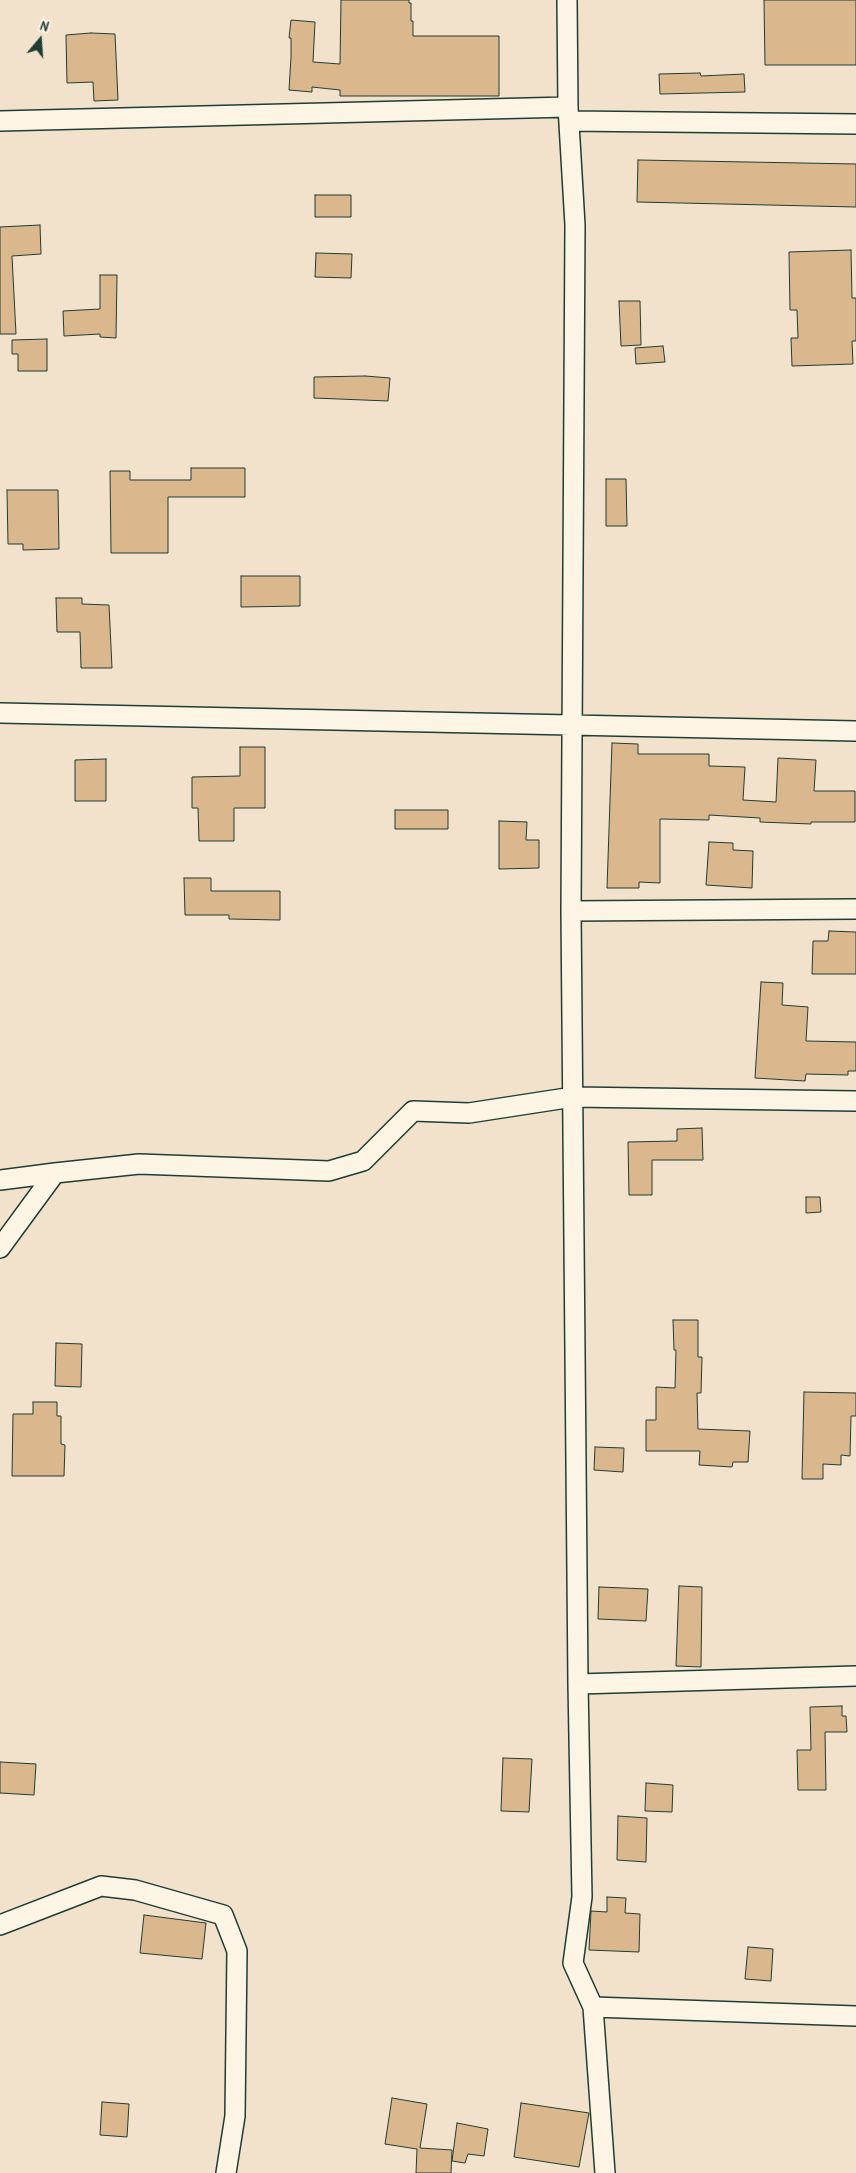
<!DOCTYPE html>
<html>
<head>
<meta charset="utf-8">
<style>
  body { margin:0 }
  #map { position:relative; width:856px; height:2173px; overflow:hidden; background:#f2e2cb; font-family:"Patrick Hand",sans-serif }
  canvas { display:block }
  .north { position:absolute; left:15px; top:15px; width:50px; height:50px; -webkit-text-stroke:4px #fcf5e5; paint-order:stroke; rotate:18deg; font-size:14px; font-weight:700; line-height:20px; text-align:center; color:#1f3d34 }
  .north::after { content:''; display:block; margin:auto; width:18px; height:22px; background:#1f3d34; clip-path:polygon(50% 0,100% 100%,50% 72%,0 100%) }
</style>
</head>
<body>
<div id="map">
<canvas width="856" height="2173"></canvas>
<div class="north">N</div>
</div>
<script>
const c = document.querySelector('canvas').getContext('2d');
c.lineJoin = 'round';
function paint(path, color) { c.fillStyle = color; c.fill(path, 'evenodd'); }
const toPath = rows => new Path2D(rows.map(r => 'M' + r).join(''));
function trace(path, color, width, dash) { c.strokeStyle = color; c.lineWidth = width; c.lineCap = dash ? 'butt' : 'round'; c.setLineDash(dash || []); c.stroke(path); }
const building = toPath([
  [341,0,409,0,409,3,411,3,411,21,413,21,413,36,499,36,499,96,340,96,340,90,312,87,312,92,289,90,291,57,291,38,289,38,291,20,315,22,313,62,340,64,341,0],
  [764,0,856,0,856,65,765,65,764,0],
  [91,33,115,34,118,100,94,101,93,82,67,83,66,35,91,33],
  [700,73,701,76,744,74,745,92,660,94,659,74,700,73],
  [638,160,856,164,856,207,637,202,638,160],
  [315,195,351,195,351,217,315,217,315,195],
  [40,225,41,254,12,256,16,334,0,334,0,227,40,225],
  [851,250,852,298,856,298,856,341,852,341,853,364,792,366,791,338,798,338,797,310,790,310,789,252,851,250],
  [316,253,352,254,351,278,315,277,316,253],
  [100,275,117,275,116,338,100,337,100,334,64,336,63,311,100,309,100,275],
  [619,301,640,301,641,345,621,346,619,301],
  [47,339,47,371,18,371,18,354,12,354,12,340,47,339],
  [663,346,665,362,636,364,635,348,663,346],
  [365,376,390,378,388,401,314,398,314,377,365,376],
  [191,468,245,468,245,497,168,497,168,553,111,553,110,471,130,471,130,480,191,480,191,468],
  [606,479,626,479,627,526,606,526,606,479],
  [7,490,58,490,59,549,23,550,23,544,8,544,7,490],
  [241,576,300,576,300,606,241,607,241,576],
  [56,598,82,598,82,604,109,605,112,668,81,668,80,632,57,632,56,598],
  [612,743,638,744,638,754,709,754,709,766,745,767,743,800,776,802,778,758,816,760,814,791,855,791,855,822,811,822,811,824,760,822,760,818,709,815,709,820,660,819,660,883,639,882,639,888,607,888,612,743],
  [240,747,265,747,265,808,234,808,234,841,199,841,198,808,192,808,192,777,240,776,240,747],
  [106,759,106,801,75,801,75,760,106,759],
  [395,810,448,810,448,829,395,829,395,810],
  [499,821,527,822,526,840,539,840,539,868,499,869,499,821],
  [709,842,733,843,733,850,753,851,752,888,706,885,709,842],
  [184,878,211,878,211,891,280,891,280,920,229,919,229,915,185,915,184,878],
  [829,931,856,932,856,974,812,974,813,941,828,941,829,931],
  [761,982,783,983,782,1005,808,1007,806,1041,856,1042,856,1071,848,1071,848,1075,806,1074,805,1081,755,1078,761,982],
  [702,1128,703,1160,652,1160,652,1195,629,1195,628,1142,677,1141,677,1129,702,1128],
  [806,1197,820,1197,821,1212,806,1213,806,1197],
  [673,1320,698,1320,698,1357,702,1357,701,1393,697,1393,698,1429,750,1431,748,1462,733,1462,732,1467,699,1465,700,1451,646,1451,646,1420,656,1420,656,1387,675,1388,676,1350,674,1350,673,1320],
  [56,1343,82,1344,81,1387,55,1386,56,1343],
  [804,1392,856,1393,856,1416,851,1416,850,1456,841,1455,841,1465,823,1464,823,1479,802,1479,804,1392],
  [33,1402,57,1402,57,1416,61,1416,61,1444,65,1445,64,1476,12,1476,13,1414,33,1414,33,1402],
  [595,1447,624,1448,623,1472,594,1470,595,1447],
  [679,1586,702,1587,701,1667,676,1666,679,1586],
  [599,1587,648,1589,646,1621,598,1619,599,1587],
  [842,1706,842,1716,846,1716,847,1732,825,1732,826,1790,798,1790,797,1750,811,1750,810,1707,842,1706],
  [503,1758,532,1759,529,1812,501,1811,503,1758],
  [0,1762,36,1764,34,1795,0,1793,0,1762],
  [646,1783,673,1785,672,1812,645,1811,646,1783],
  [618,1816,647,1818,646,1862,617,1860,618,1816],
  [607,1897,626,1898,625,1913,640,1914,639,1952,589,1950,591,1911,607,1912,607,1897],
  [144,1915,206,1923,202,1959,140,1953,144,1915],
  [748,1947,773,1949,771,1981,745,1979,748,1947],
  [392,2098,427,2104,420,2148,452,2150,451,2173,416,2173,417,2149,385,2144,392,2098],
  [102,2102,129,2104,127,2137,100,2135,102,2102],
  [521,2103,589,2113,579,2167,514,2157,521,2103],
  [457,2123,488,2129,484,2156,468,2154,465,2163,452,2161,457,2123]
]);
paint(building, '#dbb78d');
trace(building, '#1f3d34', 1);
const minor = toPath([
  [567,0,568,107,575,225,571,911,578,1684,582,1897,573,1963,593,2007,856,2016],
  [0,121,568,107],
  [569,121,856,124],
  [0,713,856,731],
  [571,911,856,909],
  [0,1180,55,1173],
  [0,1248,55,1173,139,1164,329,1171,363,1161,413,1111,469,1113,573,1097,856,1101],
  [578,1684,856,1676],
  [0,1925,101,1886,135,1890,223,1915,237,1951,235,2116,226,2173],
  [593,2007,605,2173]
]);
trace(minor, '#1f3d34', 22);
trace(minor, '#fcf5e5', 19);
</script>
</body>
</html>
